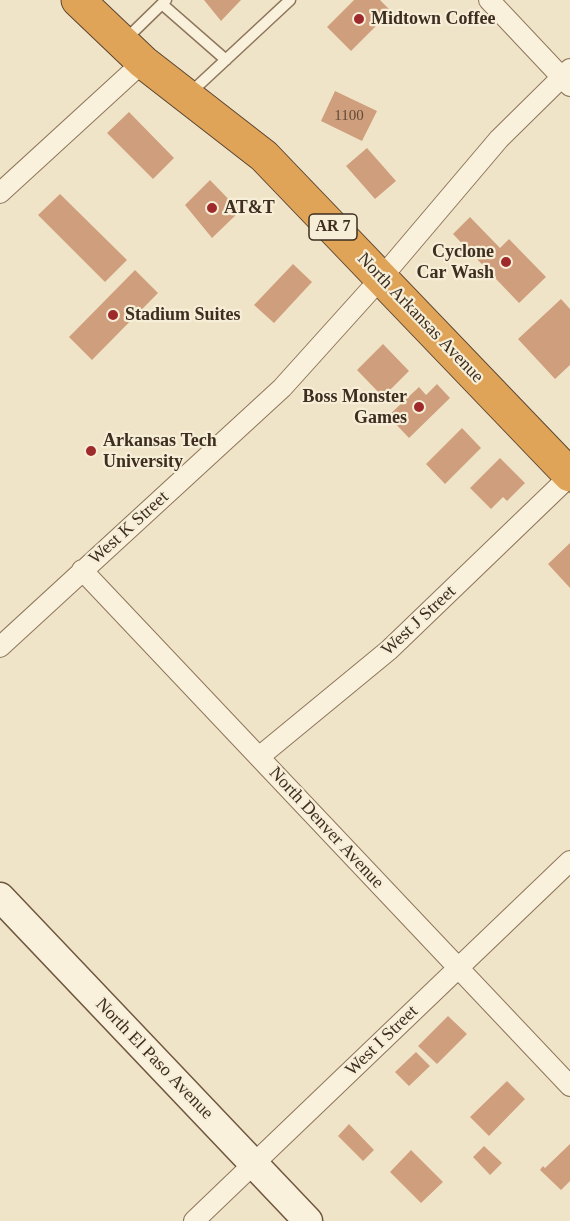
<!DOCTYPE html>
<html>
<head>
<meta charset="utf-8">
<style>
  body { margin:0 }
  canvas { display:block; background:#f0e4c8 }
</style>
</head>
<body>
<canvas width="570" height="1221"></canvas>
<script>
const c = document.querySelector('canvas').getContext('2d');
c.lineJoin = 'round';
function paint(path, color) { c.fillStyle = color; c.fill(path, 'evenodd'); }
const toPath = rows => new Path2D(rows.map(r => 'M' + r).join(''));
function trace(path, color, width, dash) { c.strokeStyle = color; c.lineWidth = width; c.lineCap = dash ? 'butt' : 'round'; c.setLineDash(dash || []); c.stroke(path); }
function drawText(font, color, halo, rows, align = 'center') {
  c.font = font + ' Georgia,serif'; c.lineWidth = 4.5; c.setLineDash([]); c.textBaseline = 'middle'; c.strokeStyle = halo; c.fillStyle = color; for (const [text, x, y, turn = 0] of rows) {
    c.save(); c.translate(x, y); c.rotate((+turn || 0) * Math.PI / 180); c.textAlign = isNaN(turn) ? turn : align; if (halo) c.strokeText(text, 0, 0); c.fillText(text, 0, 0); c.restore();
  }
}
paint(toPath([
  [204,0,241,0,221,21],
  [354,0,380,0,391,11,351,51,327,27],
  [335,91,377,111,362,141,321,121],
  [129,112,174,158,153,179,107,133],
  [367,148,396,181,375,199,346,166],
  [210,180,240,211,212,238,185,205],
  [60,194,127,260,105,282,38,215],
  [470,217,500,248,509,239,546,277,519,303,453,234],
  [293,264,312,282,274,323,254,305],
  [135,270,158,293,92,360,69,337],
  [561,299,570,309,570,365,555,379,518,339],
  [383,344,409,371,383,397,357,370],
  [437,384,450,398,409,438,388,416,419,387,426,395],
  [462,428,481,448,445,484,426,464],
  [500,458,525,483,507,501,503,497,491,509,470,488],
  [570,543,570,588,548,564],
  [448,1016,467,1034,437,1064,418,1046],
  [416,1052,430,1066,409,1086,395,1072],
  [507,1081,525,1099,489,1136,470,1117],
  [349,1124,374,1150,363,1161,338,1136],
  [570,1144,570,1181,561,1190,540,1170,543,1166,545,1168],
  [484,1146,502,1163,490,1175,473,1157],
  [411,1150,443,1182,421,1203,390,1172]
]), '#cf9f7d');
const lane = toPath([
  [162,4,226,60],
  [126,39,166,0],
  [189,94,290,0]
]);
const street = toPath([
  [489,0,570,86],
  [0,193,143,62],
  [82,570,570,1086],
  [0,647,282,388,382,277,499,139,570,69],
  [259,757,389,650,570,476],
  [194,1221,570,861]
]);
const secondary = toPath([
  [0,897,308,1221]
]);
const highway = toPath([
  [78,0,143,62,264,156,570,475]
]);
trace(lane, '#8d765c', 13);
trace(street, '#8d765c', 22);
trace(secondary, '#6f573f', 31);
trace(highway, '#5b4430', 35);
trace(lane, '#faf1dc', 10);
trace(street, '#faf1dc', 20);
trace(secondary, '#faf1dc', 28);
trace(highway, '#e0a458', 33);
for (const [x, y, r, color] of [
  [359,19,6,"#9e2a2b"],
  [212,208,6,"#9e2a2b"],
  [506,262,6,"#9e2a2b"],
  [113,315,6,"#9e2a2b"],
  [419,407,6,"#9e2a2b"],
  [91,451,6,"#9e2a2b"]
]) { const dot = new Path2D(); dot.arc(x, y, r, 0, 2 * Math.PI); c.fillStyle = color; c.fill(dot); trace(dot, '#f7eed8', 2); }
drawText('15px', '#624a37', null, [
  ["1100",349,116]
]);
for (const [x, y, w] of [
  [333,227,48]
]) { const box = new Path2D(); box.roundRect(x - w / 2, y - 13, w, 26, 4.5); c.fillStyle = '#f7eed8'; c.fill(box); trace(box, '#3d2e20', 1.5); }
drawText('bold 16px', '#3d2e20', null, [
  ["AR 7",333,227]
]);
drawText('bold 18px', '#3d2e20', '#f7eed8', [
  ["Midtown Coffee",371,19],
  ["AT&T",224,208],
  ["Cyclone",494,252,"right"],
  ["Car Wash",494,273,"right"],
  ["Stadium Suites",125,315],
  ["Boss Monster",407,397,"right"],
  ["Games",407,418,"right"],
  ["Arkansas Tech",103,441],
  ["University",103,462]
], 'left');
drawText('18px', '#3d2e20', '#f7eed8', [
  ["North Arkansas Avenue",420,318,46],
  ["West K Street",129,528,-42],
  ["West J Street",419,621,-43],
  ["North Denver Avenue",326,828,47],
  ["West I Street",382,1041,-44],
  ["North El Paso Avenue",154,1059,46]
]);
</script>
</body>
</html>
